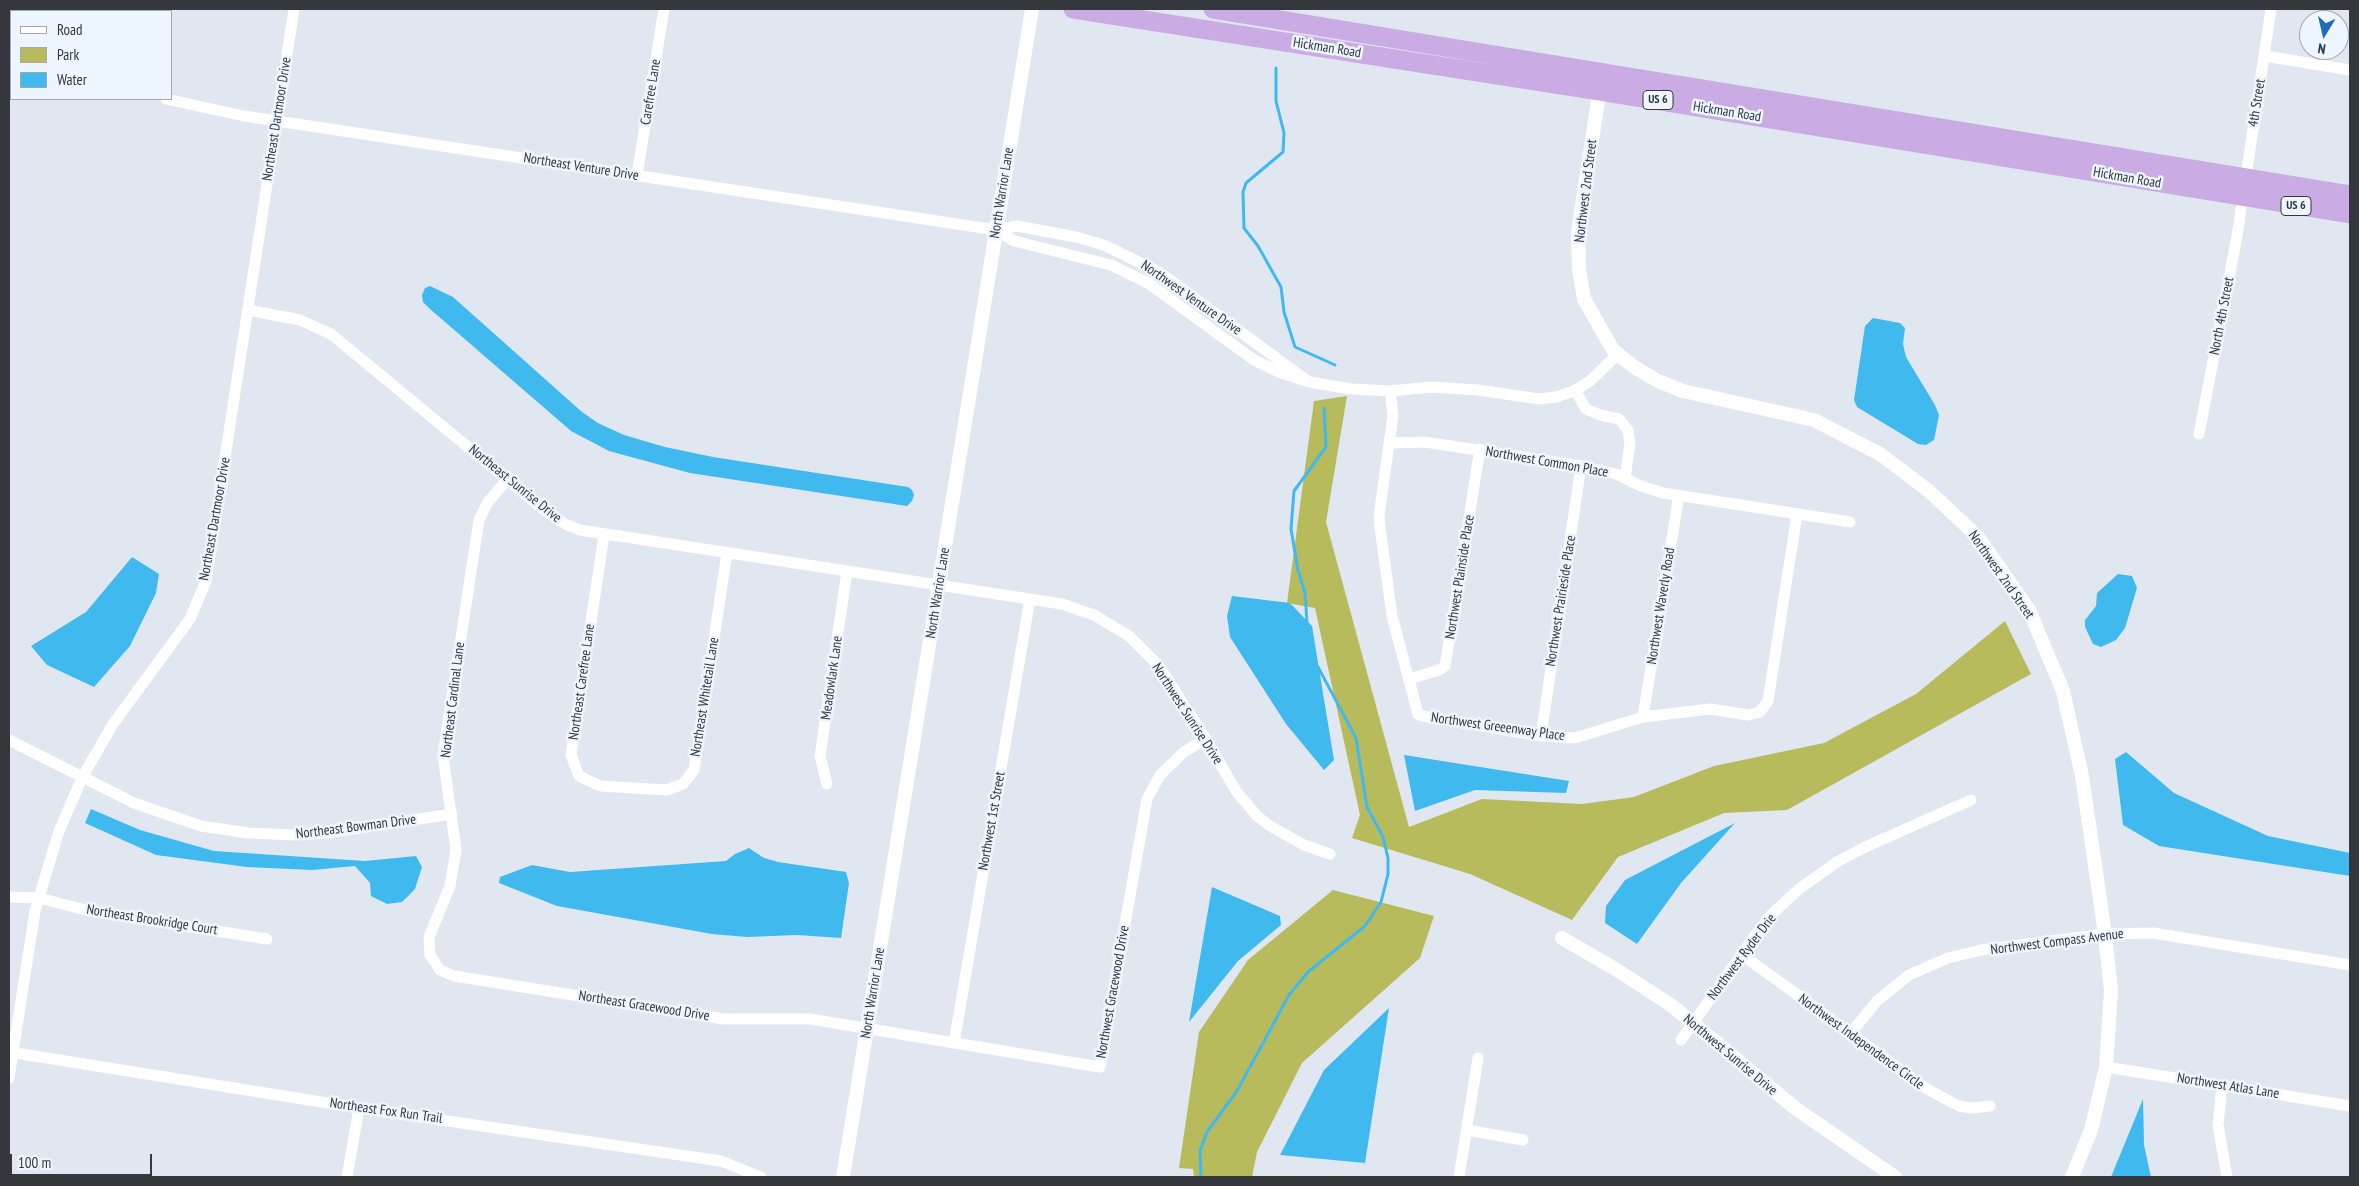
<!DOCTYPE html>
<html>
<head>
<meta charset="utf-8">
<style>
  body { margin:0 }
  #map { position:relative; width:2359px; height:1186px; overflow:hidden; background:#e0e7f1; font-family:"PT Sans Narrow",sans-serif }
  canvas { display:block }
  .frame { position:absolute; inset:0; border:10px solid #34373b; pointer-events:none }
  .legend { position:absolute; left:10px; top:10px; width:162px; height:90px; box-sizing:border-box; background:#edf5ff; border:1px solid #a3a9b1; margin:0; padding:6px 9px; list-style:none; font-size:15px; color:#34373b }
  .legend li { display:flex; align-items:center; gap:10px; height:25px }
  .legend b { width:25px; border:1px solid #a3a9b1 }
  .north { position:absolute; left:2299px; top:10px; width:50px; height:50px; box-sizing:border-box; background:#edf5ff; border:1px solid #a3a9b1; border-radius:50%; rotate:189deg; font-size:14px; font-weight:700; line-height:20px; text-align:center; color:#34373b }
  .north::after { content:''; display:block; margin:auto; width:18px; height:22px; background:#1c6cba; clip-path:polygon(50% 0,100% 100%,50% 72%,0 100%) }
  .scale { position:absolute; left:10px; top:1154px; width:142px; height:22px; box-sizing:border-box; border:2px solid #34373b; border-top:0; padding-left:6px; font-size:15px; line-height:18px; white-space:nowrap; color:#34373b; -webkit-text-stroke:4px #edf5ff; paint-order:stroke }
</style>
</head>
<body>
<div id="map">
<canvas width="2359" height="1186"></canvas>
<div class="frame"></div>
<ul class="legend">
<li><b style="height:6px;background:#fff"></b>Road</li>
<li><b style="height:14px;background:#b7bb5c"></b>Park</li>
<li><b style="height:14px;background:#40baee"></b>Water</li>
</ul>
<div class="north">N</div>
<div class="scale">100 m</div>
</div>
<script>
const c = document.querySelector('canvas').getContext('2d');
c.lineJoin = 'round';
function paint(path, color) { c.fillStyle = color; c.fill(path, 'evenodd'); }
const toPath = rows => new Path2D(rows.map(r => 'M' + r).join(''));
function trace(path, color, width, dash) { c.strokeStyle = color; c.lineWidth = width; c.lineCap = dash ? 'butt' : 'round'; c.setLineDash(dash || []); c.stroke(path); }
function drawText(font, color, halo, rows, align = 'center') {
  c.font = font + ' "PT Sans Narrow",sans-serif'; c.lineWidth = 5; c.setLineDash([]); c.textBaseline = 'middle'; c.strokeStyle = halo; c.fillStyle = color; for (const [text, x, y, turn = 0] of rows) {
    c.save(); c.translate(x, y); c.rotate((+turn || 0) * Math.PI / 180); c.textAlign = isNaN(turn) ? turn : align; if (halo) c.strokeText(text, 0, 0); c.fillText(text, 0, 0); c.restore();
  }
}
paint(toPath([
  [1347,396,1326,522,1409,827,1482,799,1582,804,1634,797,1714,766,1824,743,1916,694,2005,621,2031,674,1787,810,1724,813,1618,857,1572,920,1470,874,1352,838,1360,815,1315,608,1287,603,1314,401],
  [1333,890,1434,916,1420,958,1302,1063,1257,1152,1252,1177,1194,1177,1193,1169,1179,1168,1199,1032,1248,960]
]), '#b7bb5c');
paint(toPath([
  [430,286,453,297,582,412,598,423,624,435,665,447,713,457,908,487,912,490,914,495,912,501,907,506,690,473,609,451,571,431,430,309,423,302,422,295,425,288],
  [1873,318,1900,323,1905,328,1903,344,1906,357,1935,405,1939,415,1934,440,1926,445,1918,444,1857,407,1854,400,1865,326],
  [132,557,159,574,156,593,130,646,94,687,47,665,31,646,86,612],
  [2118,574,2132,576,2137,588,2125,628,2116,640,2101,647,2093,644,2085,627,2085,620,2096,606,2097,593],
  [1232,596,1290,603,1312,626,1334,760,1324,770,1286,724,1230,637,1227,616],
  [2126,752,2174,793,2268,836,2350,853,2350,876,2159,846,2123,825,2115,759],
  [1404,755,1569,781,1566,793,1475,790,1415,811],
  [91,809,140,830,214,851,365,861,416,856,422,867,415,889,402,902,387,904,371,896,370,883,355,866,312,870,247,867,156,855,85,823],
  [1735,823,1681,883,1637,944,1605,923,1606,906,1625,880],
  [749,848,764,858,778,862,846,872,849,883,841,938,797,935,747,937,712,934,557,906,499,883,500,877,532,865,570,872,726,861,735,854],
  [1212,887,1280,916,1281,925,1238,961,1189,1022],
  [1389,1008,1365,1163,1280,1155,1324,1070],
  [2143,1099,2144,1145,2151,1177,2111,1177]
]), '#40baee');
trace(toPath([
  [1276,68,1276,101,1284,133,1283,152,1246,183,1243,192,1244,228,1258,246,1281,287,1284,312,1295,347,1335,365],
  [1307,623,1305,593,1298,570,1291,529,1294,491,1326,447,1324,408],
  [1201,1177,1200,1151,1207,1132,1237,1091,1289,995,1308,972,1365,926,1381,902,1388,874,1388,858,1383,837,1367,807,1356,738,1318,667]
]), '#40baee', 3);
trace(toPath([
  [9,28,11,29],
  [2265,56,2350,70],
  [166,99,244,116,878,212,996,230,1017,226,1076,237,1104,245,1159,272,1309,382],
  [637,175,664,9],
  [996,230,1014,241,1111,265,1148,283,1254,360,1281,373,1309,382,1351,389,1390,391,1432,387,1478,390,1539,399,1556,397,1574,391,1590,381,1618,354],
  [248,310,300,320,331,334,544,510,565,524,580,530,1062,604,1094,615,1129,636,1159,666,1206,739,1236,791,1257,816,1270,826,1304,845,1330,854],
  [1575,390,1586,409,1600,415,1619,419,1628,430,1630,444,1625,478],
  [1390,391,1393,415,1379,516,1380,527,1392,616,1418,714,1422,716,1541,736,1575,738,1643,717,1710,709,1748,715,1760,712,1768,701,1797,514],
  [2199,434,2237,236,2271,9],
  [1389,443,1425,442,1581,466,1616,474,1641,486,1663,493,1850,522],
  [507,480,488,502,479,520,443,755,456,850,450,886,429,937,430,955,440,970,454,976,724,1019,810,1019,1100,1067,1147,799,1160,775,1184,752,1206,739],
  [604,535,571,755,579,776,600,786,667,790,683,784,694,770,727,553],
  [1409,679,1439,670,1445,666,1480,449],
  [1643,717,1679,495],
  [1541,736,1581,466],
  [9,740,134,803,201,826,248,833,295,835,326,833,452,814],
  [827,784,820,756,847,571],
  [9,897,39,898,90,911,267,939],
  [1741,954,1927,1089,1959,1106,1972,1108,1990,1106],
  [1850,1034,1877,1001,1909,975,1948,958,1981,950,2105,934,2153,933,2350,965],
  [1681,1040,1757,933,1771,915,1799,889,1837,862,1863,848,1971,800],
  [954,1043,1030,599],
  [9,1052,359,1108,721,1161,761,1177],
  [2106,1067,2350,1106],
  [9,1078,35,911,59,831,83,776,113,724,190,619,206,581,294,9],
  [2222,1086,2218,1125,2227,1177],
  [1467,1130,1523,1140],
  [347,1177,359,1108],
  [1459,1177,1478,1058]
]), '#fff', 11);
trace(toPath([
  [1601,81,1578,232,1579,269,1584,299,1613,350,1634,367,1658,381,1683,391,1814,420,1880,454,1929,491,1978,537,2029,610,2063,691,2082,776,2105,934,2111,991,2106,1067,2091,1130,2072,1177],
  [1562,938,1617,970,1671,1005,1795,1108,1895,1177],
  [843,1177,1032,9]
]), '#fff', 14);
trace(toPath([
  [1073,9,1600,91,2350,214],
  [1213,9,2350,195]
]), '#cbabe4', 19);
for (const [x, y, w] of [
  [1658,100,30],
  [2296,206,30]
]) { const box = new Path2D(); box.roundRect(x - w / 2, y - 9.5, w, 19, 4); c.fillStyle = '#edf5ff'; c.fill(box); trace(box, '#34373b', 1); }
drawText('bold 12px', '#34373b', null, [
  ["US 6",1658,100],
  ["US 6",2296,206]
]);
drawText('14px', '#34373b', '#edf5ff', [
  ["Hickman Road",1327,48,9],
  ["Carefree Lane",651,92,-81],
  ["4th Street",2257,103,-81],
  ["Hickman Road",1727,112,9],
  ["Northeast Dartmoor Drive",277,119,-81],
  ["Northeast Venture Drive",581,167,9],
  ["Hickman Road",2127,178,10],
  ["Northwest 2nd Street",1586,191,-83],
  ["North Warrior Lane",1002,193,-81],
  ["Northwest Venture Drive",1191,298,35],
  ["North 4th Street",2222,316,-79],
  ["Northwest Common Place",1547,462,10],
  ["Northeast Sunrise Drive",515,484,39],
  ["Northeast Dartmoor Drive",215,519,-80],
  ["Northwest 2nd Street",2001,575,55],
  ["Northwest Plainside Place",1460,577,-81],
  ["North Warrior Lane",938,593,-81],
  ["Northwest Prairieside Place",1561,601,-81],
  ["Northwest Waverly Road",1661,606,-81],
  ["Meadowlark Lane",832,678,-82],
  ["Northeast Carefree Lane",582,682,-82],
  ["Northeast Whitetail Lane",705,697,-81],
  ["Northeast Cardinal Lane",453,700,-83],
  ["Northwest Sunrise Drive",1187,714,57],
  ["Northwest Greeenway Place",1498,727,8],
  ["Northwest 1st Street",992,821,-80],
  ["Northeast Bowman Drive",356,827,-7],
  ["Northeast Brookridge Court",152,920,9],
  ["Northwest Compass Avenue",2057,942,-7],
  ["Northwest Ryder Drie",1742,957,-53],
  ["Northwest Gracewood Drive",1113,992,-80],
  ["North Warrior Lane",873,993,-81],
  ["Northeast Gracewood Drive",644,1006,9],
  ["Northwest Independence Circle",1861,1042,36],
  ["Northwest Sunrise Drive",1730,1055,40],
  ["Northwest Atlas Lane",2228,1086,9],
  ["Northeast Fox Run Trail",386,1111,8]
]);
</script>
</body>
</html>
